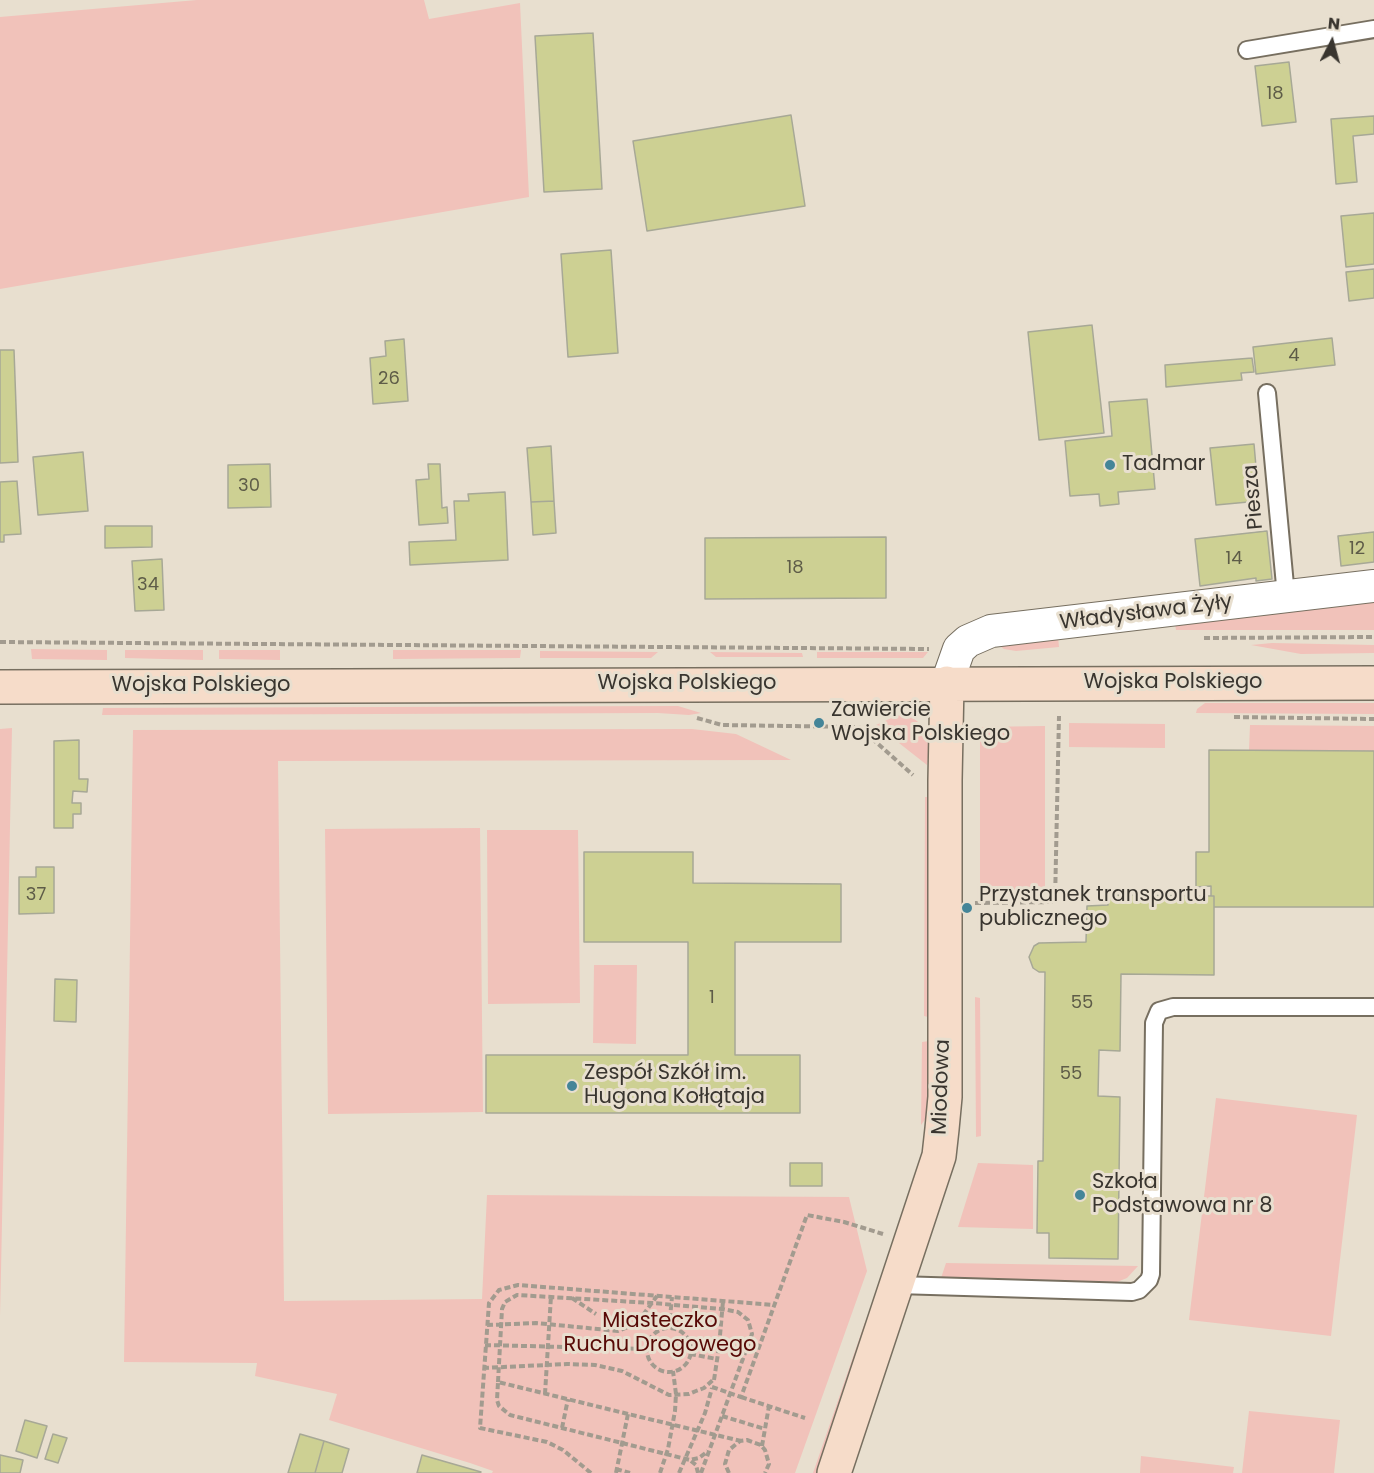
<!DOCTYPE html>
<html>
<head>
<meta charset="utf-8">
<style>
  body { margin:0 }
  #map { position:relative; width:1374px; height:1473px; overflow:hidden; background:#e8dfcf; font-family:Poppins,sans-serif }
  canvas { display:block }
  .north { position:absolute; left:1302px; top:12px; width:60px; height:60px; -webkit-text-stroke:4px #e8dfcf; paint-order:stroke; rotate:6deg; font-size:16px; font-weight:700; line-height:24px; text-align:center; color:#39352f }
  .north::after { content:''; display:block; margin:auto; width:21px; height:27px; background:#39352f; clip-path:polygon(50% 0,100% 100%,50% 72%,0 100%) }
</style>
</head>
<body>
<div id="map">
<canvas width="1374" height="1473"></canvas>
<div class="north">N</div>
</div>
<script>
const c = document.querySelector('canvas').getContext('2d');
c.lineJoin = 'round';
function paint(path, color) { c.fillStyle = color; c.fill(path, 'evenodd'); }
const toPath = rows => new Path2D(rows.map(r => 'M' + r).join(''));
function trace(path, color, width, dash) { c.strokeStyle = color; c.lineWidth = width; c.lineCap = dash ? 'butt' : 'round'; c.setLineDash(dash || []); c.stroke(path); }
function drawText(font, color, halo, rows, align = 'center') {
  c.font = font + ' Poppins,sans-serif'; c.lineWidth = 6; c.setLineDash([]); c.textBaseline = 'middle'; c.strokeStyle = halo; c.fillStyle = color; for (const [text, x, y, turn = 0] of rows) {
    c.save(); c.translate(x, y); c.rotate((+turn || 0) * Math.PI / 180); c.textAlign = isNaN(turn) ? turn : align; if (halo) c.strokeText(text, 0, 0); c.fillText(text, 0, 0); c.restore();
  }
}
paint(toPath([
  [197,0,424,0,429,19,520,3,529,197,0,289,0,17],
  [1374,600,1374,630,1176,630,1175,623],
  [1058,636,1059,647,1016,651,1004,649,998,645],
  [1272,643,1374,645,1374,653,1301,654,1251,645],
  [31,649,107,650,107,660,32,659],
  [125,650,203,650,203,660,125,658],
  [219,650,280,650,280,660,219,659],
  [393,650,521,650,520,658,393,659],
  [540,651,658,652,651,658,540,658],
  [710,652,802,653,803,657,716,657],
  [817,652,928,652,923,658,817,658],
  [1205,703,1374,703,1374,714,1196,713,1197,709],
  [678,706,701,713,689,715,658,713,102,715,103,708],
  [898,715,910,716,925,727,930,736,927,765,876,725],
  [1069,723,1165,724,1165,748,1069,747],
  [1250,725,1374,726,1374,751,1249,750],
  [1045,726,1045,890,980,890,980,727],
  [12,728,1,1271,0,1316,0,729],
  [692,729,736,734,791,760,278,761,284,1301,482,1299,487,1195,849,1197,867,1271,795,1473,492,1473,493,1471,470,1463,329,1420,337,1394,255,1376,257,1363,124,1362,133,730],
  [925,797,931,797,928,1017,924,1016],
  [480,828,483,1112,328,1114,325,829],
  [487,830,578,830,580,1003,488,1004],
  [594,965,637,965,636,1044,593,1043],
  [975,997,980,998,981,1136,976,1137],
  [929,1041,928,1101,926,1118,921,1125,922,1042],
  [1216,1098,1357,1115,1331,1336,1189,1320],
  [978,1163,1033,1165,1033,1229,958,1227],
  [946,1263,1138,1266,1127,1278,1117,1282,941,1278],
  [865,1322,870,1323,835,1426,818,1473,813,1473],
  [1249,1411,1340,1420,1334,1473,1242,1473],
  [1141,1456,1234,1467,1233,1473,1140,1473]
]), '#f1c2ba');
const building = toPath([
  [593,33,602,189,544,192,535,36,593,33],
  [1289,62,1296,122,1262,126,1255,66,1289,62],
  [791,115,805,206,647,231,633,141,791,115],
  [1374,116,1374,134,1353,136,1357,182,1336,184,1331,119,1374,116],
  [1374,213,1374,264,1346,267,1341,216,1374,213],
  [611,250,618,353,568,357,561,254,611,250],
  [1374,269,1374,298,1349,301,1346,272,1374,269],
  [1092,325,1104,433,1039,440,1028,332,1092,325],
  [1332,338,1335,365,1256,374,1253,347,1332,338],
  [404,339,408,401,373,404,370,358,386,356,385,341,404,339],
  [0,350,14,350,18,462,0,463,0,350],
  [1252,358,1254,372,1241,373,1242,380,1166,387,1165,365,1252,358],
  [1147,399,1155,489,1118,492,1119,504,1100,506,1099,494,1070,496,1065,441,1112,436,1109,402,1147,399],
  [1254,444,1259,501,1216,505,1210,448,1254,444],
  [551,446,554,501,531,502,527,448,551,446],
  [83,452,88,511,38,515,33,457,83,452],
  [270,464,271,507,228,508,228,465,270,464],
  [428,464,440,464,442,508,447,507,448,523,419,525,416,480,429,479,428,464],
  [17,481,21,534,4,535,4,542,0,542,0,482,17,481],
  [505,492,508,560,410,565,409,542,456,540,454,501,469,501,468,494,505,492],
  [554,501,556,533,533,535,531,502,554,501],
  [105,526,152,526,152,547,105,548,105,526],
  [1267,531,1272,579,1256,581,1256,578,1200,586,1195,539,1267,531],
  [1374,532,1374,562,1341,566,1338,536,1374,532],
  [886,537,886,598,705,599,705,538,886,537],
  [162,559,164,610,135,611,132,561,162,559],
  [79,740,79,779,88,779,87,792,73,791,72,803,81,803,81,814,73,814,73,828,54,828,54,741,79,740],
  [1209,750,1374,751,1374,907,1214,907,1214,896,1211,896,1211,886,1196,887,1196,852,1209,852,1209,750],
  [584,852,693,852,693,883,841,884,841,942,735,942,735,1055,800,1055,800,1113,486,1113,486,1055,688,1055,688,942,584,942,584,852],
  [36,867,54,867,54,913,19,914,19,877,36,877,36,867],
  [1108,895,1214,896,1214,975,1121,974,1120,1051,1099,1050,1098,1096,1120,1097,1118,1259,1049,1258,1049,1233,1037,1233,1038,1161,1043,1161,1045,972,1039,972,1033,968,1029,957,1034,946,1039,943,1086,942,1087,906,1108,905,1108,895],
  [55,979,77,980,76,1022,54,1021,55,979],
  [790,1163,822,1163,822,1186,790,1186,790,1163],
  [25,1420,47,1426,37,1458,16,1451,25,1420],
  [53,1434,67,1438,58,1463,45,1459,53,1434],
  [300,1434,324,1441,315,1473,288,1473,300,1434],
  [324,1441,349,1449,342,1473,315,1473,324,1441],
  [0,1455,23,1460,20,1473,0,1473,0,1455],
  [422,1455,481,1472,480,1473,417,1473,422,1455]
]);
paint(building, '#cdd093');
trace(building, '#a7a896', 1.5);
const lane = toPath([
  [1247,50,1374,29],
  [1267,393,1286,596],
  [897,1285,1132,1292,1139,1290,1149,1280,1151,1274,1154,1023,1159,1011,1173,1007,1374,1007]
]);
const street = toPath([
  [947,683,959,649,968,641,991,631,1374,586]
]);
const secondary = toPath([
  [0,687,1374,683],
  [834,1473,939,1156,942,1129,945,1097,945,780,947,683]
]);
trace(lane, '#776f60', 20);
trace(street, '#776f60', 34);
trace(secondary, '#776f60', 36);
trace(toPath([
  [1204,638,1374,637],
  [0,642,929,649],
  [1234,717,1374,719],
  [697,718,722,725,859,727,913,775],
  [975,903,1055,902,1059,716],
  [572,1298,596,1314],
  [487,1325,536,1323,618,1331,633,1325,640,1319,657,1296],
  [669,1328,672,1297],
  '647 1350a22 22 0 1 1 44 0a22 22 0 1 1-44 0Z',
  [485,1345,647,1349],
  [690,1354,717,1359],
  [483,1368,567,1364,595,1365,622,1371,669,1395,689,1394,696,1391,704,1388,714,1379],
  [714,1380,719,1347,723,1301],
  [498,1382,502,1309,505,1302,517,1295,652,1303,722,1309,738,1312,748,1320,752,1334,701,1473],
  [712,1387,741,1397,807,1215,844,1222,883,1234],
  [545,1394,551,1296],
  [741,1397,805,1418],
  [628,1414,498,1382,497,1400,499,1406,510,1415,690,1460,699,1458,708,1451],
  [722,1416,765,1429],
  [562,1428,568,1399],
  [762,1446,769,1406],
  [691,1461,696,1465,698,1473],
  [616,1469,630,1473],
  [591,1473,563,1450,547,1442,480,1428,489,1303,499,1290,518,1285,775,1305],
  [616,1473,628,1414,741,1441],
  [660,1473,668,1449,675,1411,676,1394,673,1371],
  [679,1473,705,1413,712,1388],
  [729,1473,725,1464,729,1450,740,1441,747,1440,761,1445,765,1450,769,1464,765,1473]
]), '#a29b8f', 4, [6, 3]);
trace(lane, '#fff', 16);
trace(street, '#fff', 32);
trace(secondary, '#f6dcc9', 33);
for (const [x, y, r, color] of [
  [1110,465,6,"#448598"],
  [819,723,6,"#448598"],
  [967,908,6,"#448598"],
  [572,1086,6,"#448598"],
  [1080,1195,6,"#448598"]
]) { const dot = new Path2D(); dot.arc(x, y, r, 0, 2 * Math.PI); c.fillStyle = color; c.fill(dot); trace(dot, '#e8dfcf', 2); }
drawText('18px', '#5e5c48', null, [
  ["18",1275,94],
  ["4",1294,356],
  ["26",389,379],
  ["30",249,486],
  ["12",1357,549],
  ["14",1234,559],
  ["18",795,568],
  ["34",148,585],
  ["37",36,895],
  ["1",712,998],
  ["55",1082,1003],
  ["55",1071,1074]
]);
drawText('21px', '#39352f', '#e8dfcf', [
  ["Tadmar",1122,465],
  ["Zawiercie",831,711],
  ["Wojska Polskiego",831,735],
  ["Przystanek transportu",979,896],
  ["publicznego",979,920],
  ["Zespół Szkół im.",584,1074],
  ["Hugona Kołłątaja",584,1098],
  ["Szkoła",1092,1183],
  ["Podstawowa nr 8",1092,1207]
], 'left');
drawText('21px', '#39352f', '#e8dfcf', [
  ["Piesza",1254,497,-95],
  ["Władysława Żyły",1146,613,-7],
  ["Wojska Polskiego",1173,683],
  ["Wojska Polskiego",687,684],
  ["Wojska Polskiego",201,686],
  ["Miodowa",942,1087,-88]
]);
drawText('21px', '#570906', '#e8dfcf', [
  ["Miasteczko",660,1322],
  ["Ruchu Drogowego",660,1346]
]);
</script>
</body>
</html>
